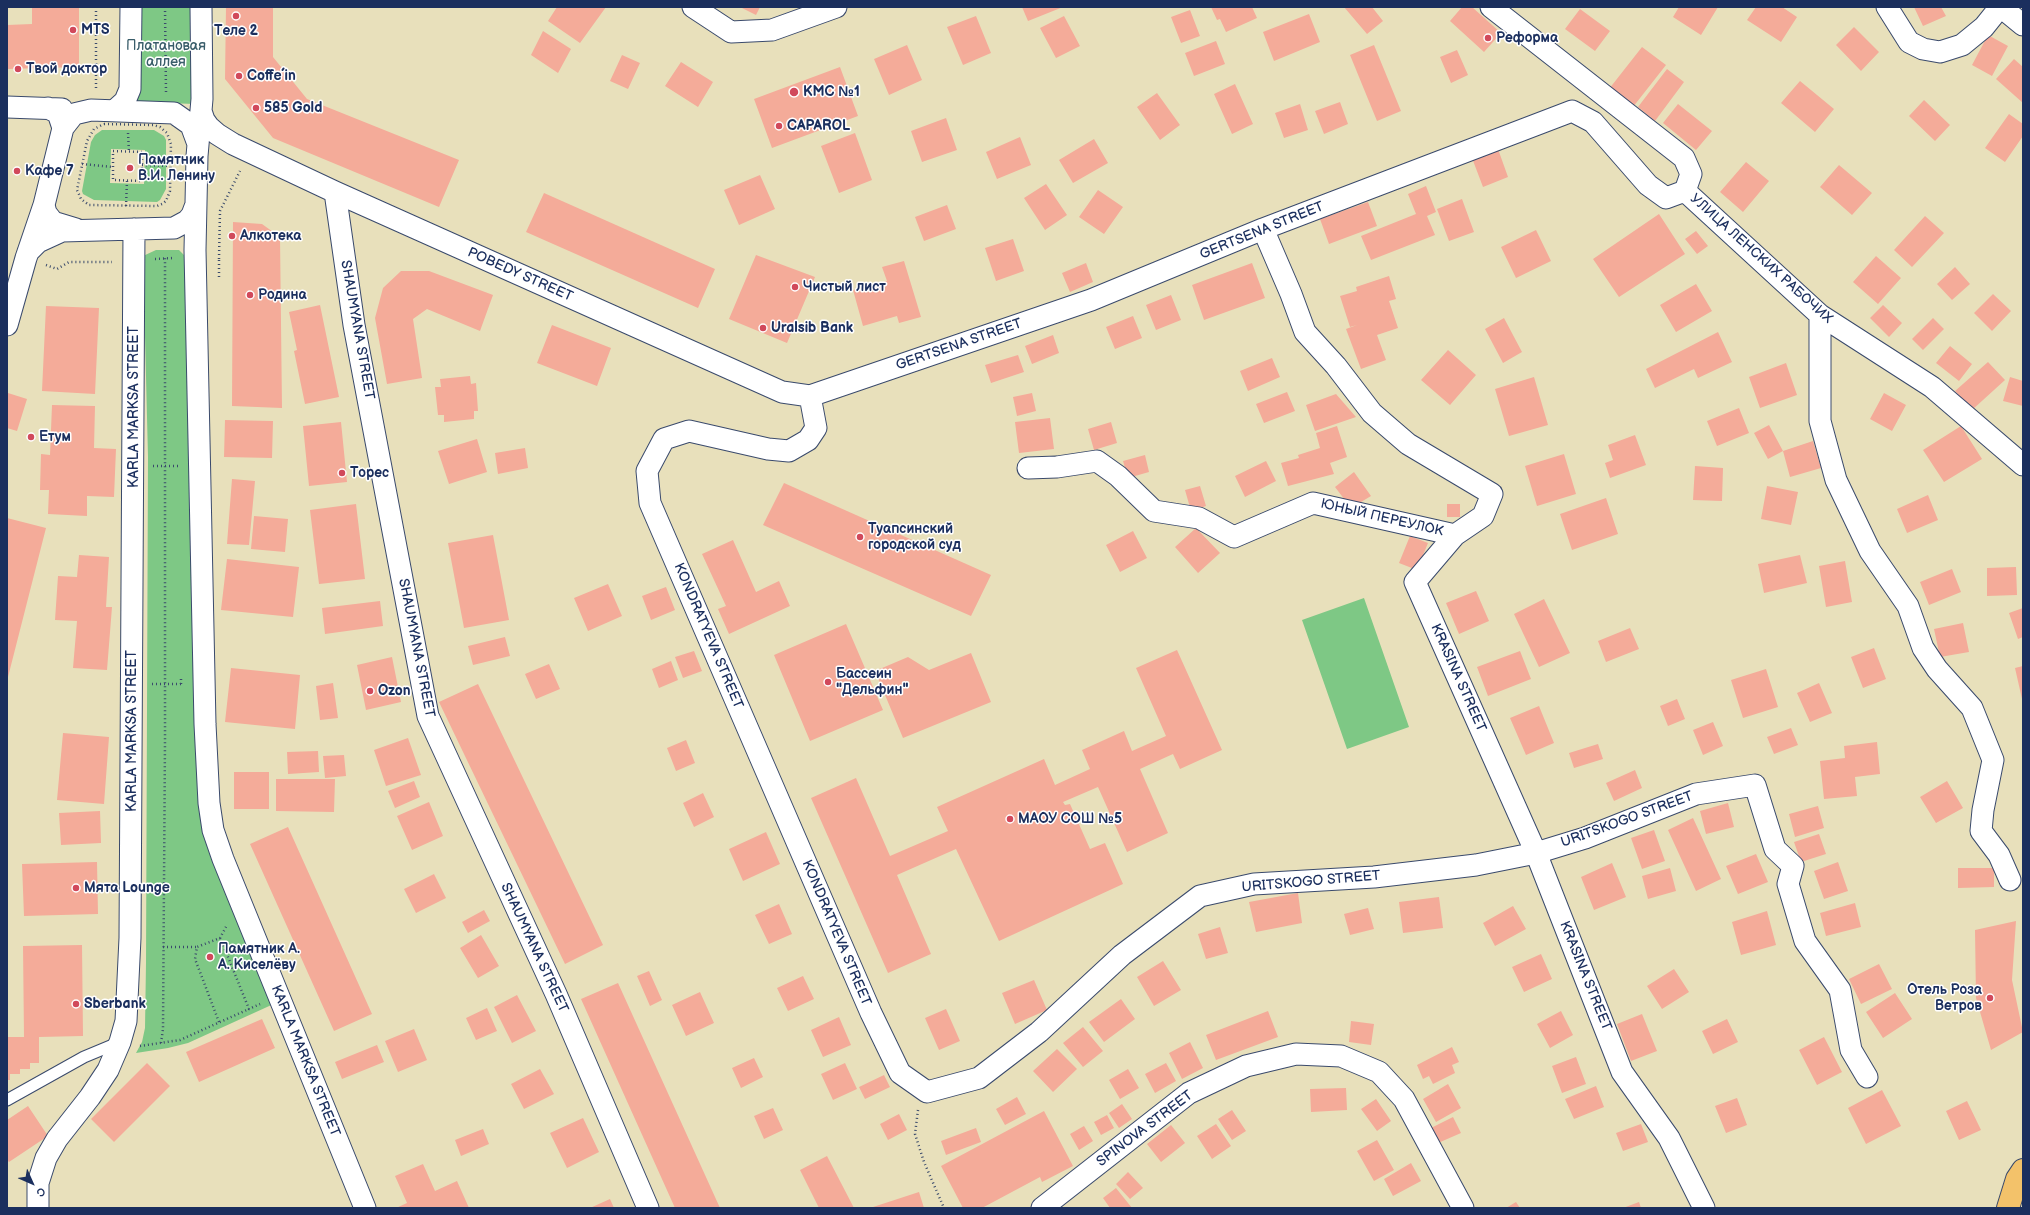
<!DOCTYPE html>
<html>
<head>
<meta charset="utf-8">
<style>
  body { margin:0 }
  #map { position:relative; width:2030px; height:1215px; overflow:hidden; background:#e8e0bb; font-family:"Balsamiq Sans",sans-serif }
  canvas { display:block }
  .frame { position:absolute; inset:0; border:8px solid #1b2f5e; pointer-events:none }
  .north { position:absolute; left:12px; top:1163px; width:40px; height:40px; -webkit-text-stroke:3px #fff; paint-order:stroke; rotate:135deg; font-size:11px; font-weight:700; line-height:16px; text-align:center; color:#1b2f5e }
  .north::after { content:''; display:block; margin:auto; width:14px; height:18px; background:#1b2f5e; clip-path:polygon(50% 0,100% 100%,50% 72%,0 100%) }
</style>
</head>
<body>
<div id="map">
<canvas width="2030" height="1215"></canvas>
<div class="frame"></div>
<div class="north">С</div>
</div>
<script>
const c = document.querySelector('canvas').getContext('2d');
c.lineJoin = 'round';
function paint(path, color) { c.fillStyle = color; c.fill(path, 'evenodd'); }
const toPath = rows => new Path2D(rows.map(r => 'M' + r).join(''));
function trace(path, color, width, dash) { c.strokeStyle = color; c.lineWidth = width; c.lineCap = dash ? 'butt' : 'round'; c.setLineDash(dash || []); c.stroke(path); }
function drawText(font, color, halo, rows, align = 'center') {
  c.font = font + ' "Balsamiq Sans",sans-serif'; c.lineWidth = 3; c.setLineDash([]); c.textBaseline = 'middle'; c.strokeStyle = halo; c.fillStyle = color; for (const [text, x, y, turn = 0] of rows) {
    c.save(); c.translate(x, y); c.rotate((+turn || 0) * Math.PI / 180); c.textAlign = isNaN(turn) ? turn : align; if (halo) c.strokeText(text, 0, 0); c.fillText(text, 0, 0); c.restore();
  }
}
paint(toPath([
  [138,7,194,7,195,104,136,102],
  [102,130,154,130,164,136,166,140,166,189,160,200,157,202,94,200,83,194,82,191,91,142,95,135],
  [111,149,145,150,144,184,110,183],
  [156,250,179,250,191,262,205,801,278,1002,188,1043,168,1048,136,1053,142,1042,145,1028,146,963,148,457,143,256],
  [1364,598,1409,727,1347,749,1302,620]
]), '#7ec885');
paint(toPath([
  [32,7,79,7,79,67,7,69,7,25,32,24],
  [226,7,273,7,273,57,307,99,459,160,439,207,273,138,225,79],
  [557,7,606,7,580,43,548,21],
  [740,7,760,7,756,15],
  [1022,7,1063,7,1028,21],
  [1211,7,1252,7,1257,18,1226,32,1220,19,1217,20],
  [1344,7,1372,7,1383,21,1367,34],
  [1462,7,1472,7,1501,33,1484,52,1450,21],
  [1679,7,1718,7,1701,35,1673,17],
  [1756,7,1782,7,1797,17,1781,42,1747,20],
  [1914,7,1941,7,1946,16,1923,26],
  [1580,9,1610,31,1595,51,1565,29],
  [1190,10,1200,36,1181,43,1171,17],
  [1309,14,1320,42,1274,61,1263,32],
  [976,16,991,53,963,65,947,27],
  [1064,16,1080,46,1056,58,1040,28],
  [1854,27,1879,52,1861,71,1836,45],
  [543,31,571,49,558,73,531,55],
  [1988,35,2008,46,1992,76,1972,65],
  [1216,41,1225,64,1194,76,1185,53],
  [907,45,922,80,889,95,874,59],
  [1374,45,1401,111,1377,121,1350,55],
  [1642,47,1666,65,1633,107,1609,89],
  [1457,50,1468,75,1451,83,1440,57],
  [622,55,640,63,628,89,610,81],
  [2014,59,2023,67,2023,103,1996,79],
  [681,62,713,82,698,107,665,86],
  [840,67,858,116,772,148,754,99],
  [1667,69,1684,82,1655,121,1638,107],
  [1800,81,1834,109,1815,132,1781,103],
  [1235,84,1253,124,1232,134,1214,94],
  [1157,93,1180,125,1160,140,1137,107],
  [1924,100,1950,125,1935,141,1909,116],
  [1340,102,1348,124,1324,134,1315,111],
  [1300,104,1308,130,1284,138,1275,113],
  [1678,104,1712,131,1696,150,1663,123],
  [2009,114,2023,124,2023,136,2005,162,1985,148],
  [946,118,957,150,922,162,911,131],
  [855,133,872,180,839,193,821,146],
  [1020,137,1031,165,997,179,986,152],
  [1094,139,1108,163,1073,183,1059,160],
  [1498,149,1508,177,1483,187,1472,158],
  [1746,162,1769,181,1743,212,1720,192],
  [1839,165,1872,193,1852,215,1820,187],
  [760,175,775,209,739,225,724,190],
  [1046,184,1067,215,1045,230,1024,198],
  [1426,186,1436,212,1427,216,1435,235,1371,260,1361,236,1416,214,1408,194],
  [1098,190,1123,207,1104,234,1079,217],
  [544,193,715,269,698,308,526,232],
  [1462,199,1474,232,1449,241,1437,209],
  [1368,202,1377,226,1329,244,1320,219],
  [947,205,956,229,924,241,915,217],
  [1659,214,1685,254,1619,297,1593,259],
  [1925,216,1944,233,1912,267,1894,250],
  [233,222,262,224,280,237,282,408,232,406],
  [1536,230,1551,261,1516,278,1501,247],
  [1696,231,1708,246,1697,254,1685,239],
  [1013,239,1024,271,996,281,985,248],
  [756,255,815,277,787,343,729,319],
  [1876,256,1901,278,1878,304,1853,282],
  [904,261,921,317,899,323,897,316,863,326,853,290,887,281,882,267],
  [1086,263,1093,282,1070,292,1062,273],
  [1252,263,1265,298,1204,320,1192,285],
  [1955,267,1970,284,1952,300,1937,284],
  [401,271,429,271,493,295,480,331,427,309,413,319,422,378,387,384,375,318,383,288],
  [1389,276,1396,299,1389,301,1398,328,1377,335,1386,360,1361,369,1346,329,1357,325,1350,327,1340,296,1357,291,1356,287],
  [1696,284,1712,311,1676,332,1660,305],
  [1993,294,2011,311,1992,331,1974,313],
  [1171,295,1181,320,1156,330,1146,305],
  [320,305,339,397,305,404,294,351,297,350,289,312],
  [1883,305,1902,323,1889,337,1870,318],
  [46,306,99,308,95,394,42,391],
  [1133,316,1142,338,1115,349,1106,327],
  [1504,318,1522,352,1503,363,1485,329],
  [1933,318,1944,329,1923,350,1912,339],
  [552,325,611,348,597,386,537,363],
  [1718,332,1732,362,1698,378,1694,369,1655,388,1646,369],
  [1053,335,1059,353,1032,364,1025,346],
  [1950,346,1972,364,1959,381,1936,363],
  [1448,350,1476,375,1450,405,1421,380],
  [1018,355,1024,372,991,383,985,365],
  [1272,358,1280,377,1248,391,1240,371],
  [1988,362,2005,380,1972,410,1955,391],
  [1786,363,1797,395,1760,408,1749,377],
  [470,376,471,384,476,383,478,411,474,411,474,419,444,422,444,415,438,415,435,387,441,387,440,379],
  [1534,377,1548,425,1509,436,1495,389],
  [2010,377,2023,381,2023,406,2003,401],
  [1287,392,1295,411,1264,423,1256,404],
  [8,393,27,399,17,431,7,428],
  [1032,393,1036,411,1017,416,1013,397],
  [1884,393,1906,405,1892,431,1870,419],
  [1336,394,1356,417,1315,431,1306,405],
  [52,405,95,406,94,448,116,449,114,497,87,496,87,516,48,514,49,490,40,490,41,454,50,455],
  [1739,408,1749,433,1717,446,1707,421],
  [1050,418,1054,449,1019,453,1015,422],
  [225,420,273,421,272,458,224,457],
  [341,422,347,482,309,486,303,426],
  [1111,422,1117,443,1094,450,1088,429],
  [1769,425,1783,451,1768,459,1754,433],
  [1337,426,1347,457,1330,463,1334,474,1288,486,1281,463,1299,458,1298,455,1320,448,1316,433],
  [1961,426,1982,459,1944,482,1923,450],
  [1635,435,1646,465,1610,478,1605,463,1613,460,1608,445],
  [477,439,487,472,449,484,438,451],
  [1813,441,1821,468,1790,477,1783,451],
  [525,448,528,468,498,474,495,453],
  [1564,454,1576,494,1537,506,1525,466],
  [1145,455,1149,472,1128,478,1123,461],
  [1266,461,1276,481,1245,497,1235,476],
  [1695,466,1723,468,1722,501,1693,500],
  [1354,472,1371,496,1351,508,1335,487],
  [232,479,255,481,249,545,227,544],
  [784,483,991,575,971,616,763,525],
  [1200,486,1206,506,1191,511,1185,490],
  [1767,486,1798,492,1791,525,1761,519],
  [1928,495,1938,520,1907,533,1897,509],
  [1606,498,1618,534,1572,550,1560,514],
  [356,504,365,579,319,584,310,510],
  [1447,504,1460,504,1460,517,1447,517],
  [254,516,288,519,285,552,251,549],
  [7,518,46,528,8,677,7,677],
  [1196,528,1220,553,1198,573,1175,547],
  [1133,531,1147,558,1120,572,1106,545],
  [493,535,509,620,464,628,448,543],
  [1410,536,1428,543,1417,570,1399,563],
  [733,540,756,592,779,581,790,606,729,634,718,609,726,606,702,554],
  [79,555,109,557,106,607,112,607,107,670,73,668,77,621,55,620,58,576,77,577],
  [1800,555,1807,583,1764,593,1758,564],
  [227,559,299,567,293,617,221,610],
  [1845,561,1852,602,1826,607,1819,566],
  [2016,567,2017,595,1987,596,1987,568],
  [1952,569,1961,592,1929,605,1920,582],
  [608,584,622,616,588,631,574,598],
  [666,587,675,610,651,620,642,596],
  [1476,591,1489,621,1459,634,1446,603],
  [1544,599,1570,653,1539,667,1514,614],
  [380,601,383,626,325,634,322,608],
  [2023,608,2023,637,2018,639,2009,613],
  [1963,623,1969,652,1940,657,1934,629],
  [846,624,883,710,810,741,774,655],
  [1630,628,1639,649,1606,662,1598,641],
  [505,637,510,656,473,665,468,646],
  [1874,648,1886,679,1863,688,1851,657],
  [1177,650,1222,750,1180,769,1173,754,1140,769,1168,833,1127,852,1098,787,1063,802,1065,805,1070,804,1090,849,1105,843,1123,884,999,941,956,849,897,875,931,954,888,973,811,798,856,778,890,856,948,831,937,807,1044,759,1055,785,1090,769,1082,750,1124,731,1132,751,1166,736,1136,668],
  [694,651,702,671,683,678,675,657],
  [1520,651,1531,679,1488,696,1477,667],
  [971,653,991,702,903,738,875,671,908,657,929,670],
  [392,657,401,702,366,710,357,665],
  [671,661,678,680,659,688,652,669],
  [549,664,560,689,536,699,525,674],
  [2023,666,2023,699,2022,699,2015,668],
  [231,668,300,675,295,729,225,722],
  [1766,669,1778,707,1743,718,1731,680],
  [333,683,338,718,320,720,316,686],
  [1819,683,1832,713,1810,722,1797,693],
  [478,684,603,945,565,964,439,702],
  [1677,699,1685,719,1668,726,1660,706],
  [1539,706,1554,743,1526,755,1510,718],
  [1713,722,1723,746,1703,755,1693,730],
  [1791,728,1798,745,1774,754,1767,737],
  [63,733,109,737,104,804,57,800],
  [408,738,421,775,386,786,374,750],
  [686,740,695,763,676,771,667,748],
  [1877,742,1880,774,1855,777,1857,796,1824,799,1820,761,1845,758,1844,746],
  [1598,744,1603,759,1574,768,1569,753],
  [318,751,319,772,288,774,287,752],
  [344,755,346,776,325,778,323,756],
  [1635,770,1642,788,1614,801,1606,783],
  [234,772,269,772,269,809,234,809],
  [276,779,335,779,334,812,276,811],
  [414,781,420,797,395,808,388,791],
  [1947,781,1963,808,1936,823,1920,797],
  [703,793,714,817,694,827,683,803],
  [429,802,443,836,412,850,397,816],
  [1728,803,1734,827,1706,834,1700,811],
  [1818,806,1824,828,1795,837,1789,814],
  [100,811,101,843,61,845,59,813],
  [1693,818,1721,879,1696,891,1668,830],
  [288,827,372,1014,334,1031,250,844],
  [1654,830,1665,861,1642,869,1631,838],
  [766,832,780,864,743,881,729,849],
  [1819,834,1826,854,1801,862,1794,842],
  [1756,854,1768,882,1738,894,1726,866],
  [97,862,98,914,24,916,22,864],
  [1838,862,1848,891,1824,899,1814,871],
  [1612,863,1626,897,1594,910,1581,877],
  [1670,868,1676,891,1648,899,1642,876],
  [1958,868,1994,868,1994,887,1958,888],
  [434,874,446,898,416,913,404,889],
  [1298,893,1302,923,1256,932,1249,902],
  [1439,897,1443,928,1403,933,1399,902],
  [1855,903,1861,927,1826,936,1820,913],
  [779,904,792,934,769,944,755,915],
  [1513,906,1526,929,1495,946,1483,923],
  [1368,908,1374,929,1350,935,1344,914],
  [484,910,490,921,468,933,462,922],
  [1767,911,1776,945,1741,955,1732,922],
  [2016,921,2012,980,2023,1032,1991,1050,1976,998,1975,930],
  [1220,927,1228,953,1206,959,1198,934],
  [481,935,499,966,478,978,460,948],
  [82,945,83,1036,39,1037,39,1063,30,1063,30,1069,20,1069,20,1074,10,1074,10,1080,7,1080,7,1037,24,1037,23,946],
  [1541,954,1552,979,1524,992,1512,967],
  [1163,961,1181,990,1154,1006,1137,977],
  [1879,964,1892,989,1861,1004,1849,979],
  [1674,969,1689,992,1662,1009,1647,986],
  [649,971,662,1000,650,1006,637,976],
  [803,976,814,999,788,1011,777,988],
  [1034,980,1047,1010,1015,1024,1002,993],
  [618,983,720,1208,675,1208,581,999],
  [700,992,714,1023,686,1036,672,1005],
  [1895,993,1912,1019,1883,1038,1866,1012],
  [517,995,536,1031,512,1043,494,1007],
  [1121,999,1135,1019,1104,1042,1089,1022],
  [487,1008,497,1031,476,1040,466,1018],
  [946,1009,960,1041,939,1050,925,1018],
  [1268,1011,1278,1037,1216,1060,1206,1035],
  [1561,1011,1573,1035,1550,1048,1537,1024],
  [1642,1014,1657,1051,1631,1061,1617,1024],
  [839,1017,851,1045,823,1057,811,1030],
  [262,1019,275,1048,199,1082,186,1052],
  [1727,1019,1738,1042,1713,1054,1702,1031],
  [1351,1021,1374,1024,1371,1045,1349,1042],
  [1083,1027,1103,1051,1083,1067,1063,1043],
  [414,1029,427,1060,398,1072,385,1041],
  [1824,1037,1842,1072,1817,1085,1799,1050],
  [1190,1042,1203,1068,1182,1079,1169,1053],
  [377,1045,384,1062,342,1079,335,1062],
  [1452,1047,1459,1062,1452,1065,1455,1073,1433,1084,1429,1076,1423,1079,1417,1065],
  [1057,1049,1077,1069,1053,1092,1033,1071],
  [1576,1057,1586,1084,1562,1093,1552,1066],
  [754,1058,763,1077,741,1088,732,1068],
  [147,1063,170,1086,114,1142,91,1119],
  [845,1063,857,1089,833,1100,821,1074],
  [1166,1063,1176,1081,1155,1093,1145,1074],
  [540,1069,554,1094,524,1109,511,1084],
  [1128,1069,1139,1088,1120,1099,1109,1080],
  [884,1075,890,1087,865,1099,859,1087],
  [1448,1084,1461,1108,1436,1122,1423,1099],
  [1596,1086,1604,1107,1574,1119,1565,1099],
  [1346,1088,1347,1110,1311,1112,1310,1089],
  [1882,1090,1901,1126,1866,1144,1848,1108],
  [1017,1097,1026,1114,1005,1125,996,1109],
  [1737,1098,1747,1125,1726,1133,1715,1106],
  [1376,1099,1391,1121,1377,1131,1361,1109],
  [1967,1101,1981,1130,1959,1140,1946,1111],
  [1122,1104,1132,1119,1119,1128,1109,1113],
  [28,1106,48,1136,9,1162,7,1160,7,1120],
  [773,1108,783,1130,764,1139,754,1116],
  [1232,1110,1246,1131,1232,1140,1218,1119],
  [1044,1111,1073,1166,1042,1182,1040,1177,982,1208,963,1208,941,1166],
  [899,1114,907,1130,888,1140,880,1124],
  [1107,1115,1114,1128,1101,1135,1094,1122],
  [1453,1117,1461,1133,1438,1143,1431,1128],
  [583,1118,599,1152,567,1168,550,1133],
  [1216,1124,1231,1146,1212,1159,1197,1136],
  [1641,1124,1648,1142,1623,1151,1616,1133],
  [1171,1125,1185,1143,1161,1162,1147,1144],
  [1084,1126,1093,1141,1079,1150,1070,1134],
  [976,1128,981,1142,946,1155,941,1141],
  [483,1129,489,1144,461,1156,455,1140],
  [1377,1140,1394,1170,1374,1181,1357,1151],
  [827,1156,854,1208,819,1208,800,1170],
  [1411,1163,1421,1181,1393,1196,1384,1179],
  [423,1164,435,1191,457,1181,469,1208,396,1208,407,1203,395,1176],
  [1128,1172,1143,1188,1130,1199,1116,1184],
  [1116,1188,1132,1208,1110,1208,1103,1198],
  [919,1192,924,1208,870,1208],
  [610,1199,614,1208,590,1208],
  [1516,1202,1520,1208,1506,1208],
  [1639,1202,1641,1208,1623,1208]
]), '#f4ab99');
const service = toPath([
  [7,1100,84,1057,120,1042]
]);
const minor = toPath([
  [201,7,202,99,197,156,195,250,205,724,209,803,213,830,223,859,365,1208],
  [693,7,731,32,772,30,836,7],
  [1491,7,1684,158,1691,174,1685,191,1820,315,1932,387,2023,465],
  [1887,7,1909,42,1923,49,1940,52,1962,45,1984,27,2000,7],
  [2001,7,2023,25],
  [7,107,62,109],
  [48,108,58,113,63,128,44,205,46,213,53,222,76,229],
  [115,110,125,101,130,89,131,7],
  [201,111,204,120,209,127,217,134,233,144,335,192,782,392,810,396,1091,300,1263,229,1572,111,1593,122,1648,185,1666,198,1685,191],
  [63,128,74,114,91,110,174,113,191,125,198,144],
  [335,192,354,325,428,716,556,994,648,1208],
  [1263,229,1291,294,1305,332,1336,366,1372,413,1408,444,1492,494,1483,516,1455,535,1415,582,1536,853,1622,1072,1669,1138,1704,1208],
  [28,252,38,242,62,231,174,228,187,221,192,215,195,207],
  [1820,315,1820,421,1836,480,1870,551,1908,606,1923,648,1937,669,1972,708,1993,760,1983,810,1981,831,1999,855,2010,880],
  [7,325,26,258,44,205],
  [810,396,816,428,808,440,789,451,768,449,689,431,664,439,647,471,650,503,871,1013,900,1073,927,1092,979,1078,1039,1032,1122,955,1200,896,1254,884,1374,877,1476,865,1536,853,1585,838,1696,794,1755,785,1775,849,1793,866,1788,884,1805,941,1840,990,1851,1050,1867,1077],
  [1028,468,1057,467,1097,461,1118,476,1154,511,1199,518,1234,537,1313,503,1455,535],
  [38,1208,38,1183,46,1158,57,1139,90,1097,108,1070,120,1042,126,1021,130,938,134,229],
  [1042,1208,1189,1093,1246,1066,1296,1054,1341,1056,1379,1072,1404,1099,1463,1208]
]);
const trunk = toPath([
  [2008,1208,2017,1179,2023,1170]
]);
trace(service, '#3a4a6c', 13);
trace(minor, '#3a4a6c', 23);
trace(trunk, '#3a4a6c', 24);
trace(toPath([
  [96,7,96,88],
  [165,7,166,92],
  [104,124,153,125,160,127,167,133,171,144,170,191,166,201,162,204,157,206,89,205,81,199,77,190,87,141,94,129,104,124],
  [128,133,129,152],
  [113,151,142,152,142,181,113,180,113,151],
  [82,164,113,167],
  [142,165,170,166],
  [126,206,127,181],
  [155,259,174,258],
  [219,259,220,211,240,171],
  [46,265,57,269,69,262,112,262],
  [219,277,219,259],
  [153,466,180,466],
  [152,684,181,684],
  [181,684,181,679],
  [220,938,226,952],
  [163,947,197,947],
  [236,947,226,952,249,1009,260,1004],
  [219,1022,195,959,197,947,220,938,227,925],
  [161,1043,163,1029,165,739,165,257],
  [140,1046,180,1040,249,1009],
  [918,1110,915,1134,924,1162,944,1208]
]), '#3a4a6c', 2.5, [1, 3]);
trace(service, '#fff', 11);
trace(minor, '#fff', 21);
trace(trunk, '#f3c26a', 22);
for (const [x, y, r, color] of [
  [236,16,4,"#d1495b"],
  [73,30,4,"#d1495b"],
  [1488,38,4,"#d1495b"],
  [18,69,4,"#d1495b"],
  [239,76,4,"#d1495b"],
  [794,92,5,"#d1495b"],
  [256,108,4,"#d1495b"],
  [779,126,4,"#d1495b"],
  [130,168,4,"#d1495b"],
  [17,171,4,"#d1495b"],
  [232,236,4,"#d1495b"],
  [795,287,4,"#d1495b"],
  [250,295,4,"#d1495b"],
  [763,328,4,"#d1495b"],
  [31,437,4,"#d1495b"],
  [342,473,4,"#d1495b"],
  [860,537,4,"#d1495b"],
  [828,682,4,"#d1495b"],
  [370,691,4,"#d1495b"],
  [1010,819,4,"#d1495b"],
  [76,888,4,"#d1495b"],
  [210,957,4,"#d1495b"],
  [1990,998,4,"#d1495b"],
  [76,1004,4,"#d1495b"]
]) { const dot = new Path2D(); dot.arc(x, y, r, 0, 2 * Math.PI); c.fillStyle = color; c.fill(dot); trace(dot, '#fff', 1.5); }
drawText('bold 14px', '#1b2f5e', '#fff', [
  ["MTS",81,30],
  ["Теле 2",236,31,"center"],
  ["Реформа",1496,38],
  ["Твой доктор",26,69],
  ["Coffe´in",247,76],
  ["KMC №1",803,92],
  ["585 Gold",264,108],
  ["CAPAROL",787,126],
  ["Памятник",138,160],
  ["В.И. Ленину",138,176],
  ["Кафе 7",25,171],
  ["Алкотека",240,236],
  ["Чистый лист",803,287],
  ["Родина",258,295],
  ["Uralsib Bank",771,328],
  ["Етум",39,437],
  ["Торес",350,473],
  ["Туапсинский",868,529],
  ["городской суд",868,545],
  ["Бассеин",836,674],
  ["\"Дельфин\"",836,690],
  ["Ozon",378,691],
  ["МАОУ СОШ №5",1018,819],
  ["Мята Lounge",84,888],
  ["Памятник А.",218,949],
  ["А. Киселёву",218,965],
  ["Отель Роза",1982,990,"right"],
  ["Ветров",1982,1006,"right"],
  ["Sberbank",84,1004]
], 'left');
drawText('14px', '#395d6a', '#fff', [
  ["Платановая",166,46],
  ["аллея",166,62]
]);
drawText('14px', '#1b2f5e', '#fff', [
  ["GERTSENA STREET",1262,231,-22],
  ["УЛИЦА ЛЕНСКИХ РАБОЧИХ",1761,259,42],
  ["POBEDY STREET",520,275,24],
  ["SHAUMYANA STREET",357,330,80],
  ["GERTSENA STREET",959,345,-19],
  ["KARLA MARKSA STREET",134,407,-90],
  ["ЮНЫЙ ПЕРЕУЛОК",1382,518,13],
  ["KONDRATYEVA STREET",708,636,67],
  ["SHAUMYANA STREET",416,648,79],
  ["KRASINA STREET",1458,678,66],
  ["KARLA MARKSA STREET",132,731,-90],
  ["URITSKOGO STREET",1627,820,-20],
  ["URITSKOGO STREET",1311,882,-5],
  ["KONDRATYEVA STREET",836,933,67],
  ["SHAUMYANA STREET",534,948,65],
  ["KRASINA STREET",1585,976,68],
  ["KARLA MARKSA STREET",305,1061,68],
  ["SPINOVA STREET",1145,1129,-37]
]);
</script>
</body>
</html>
